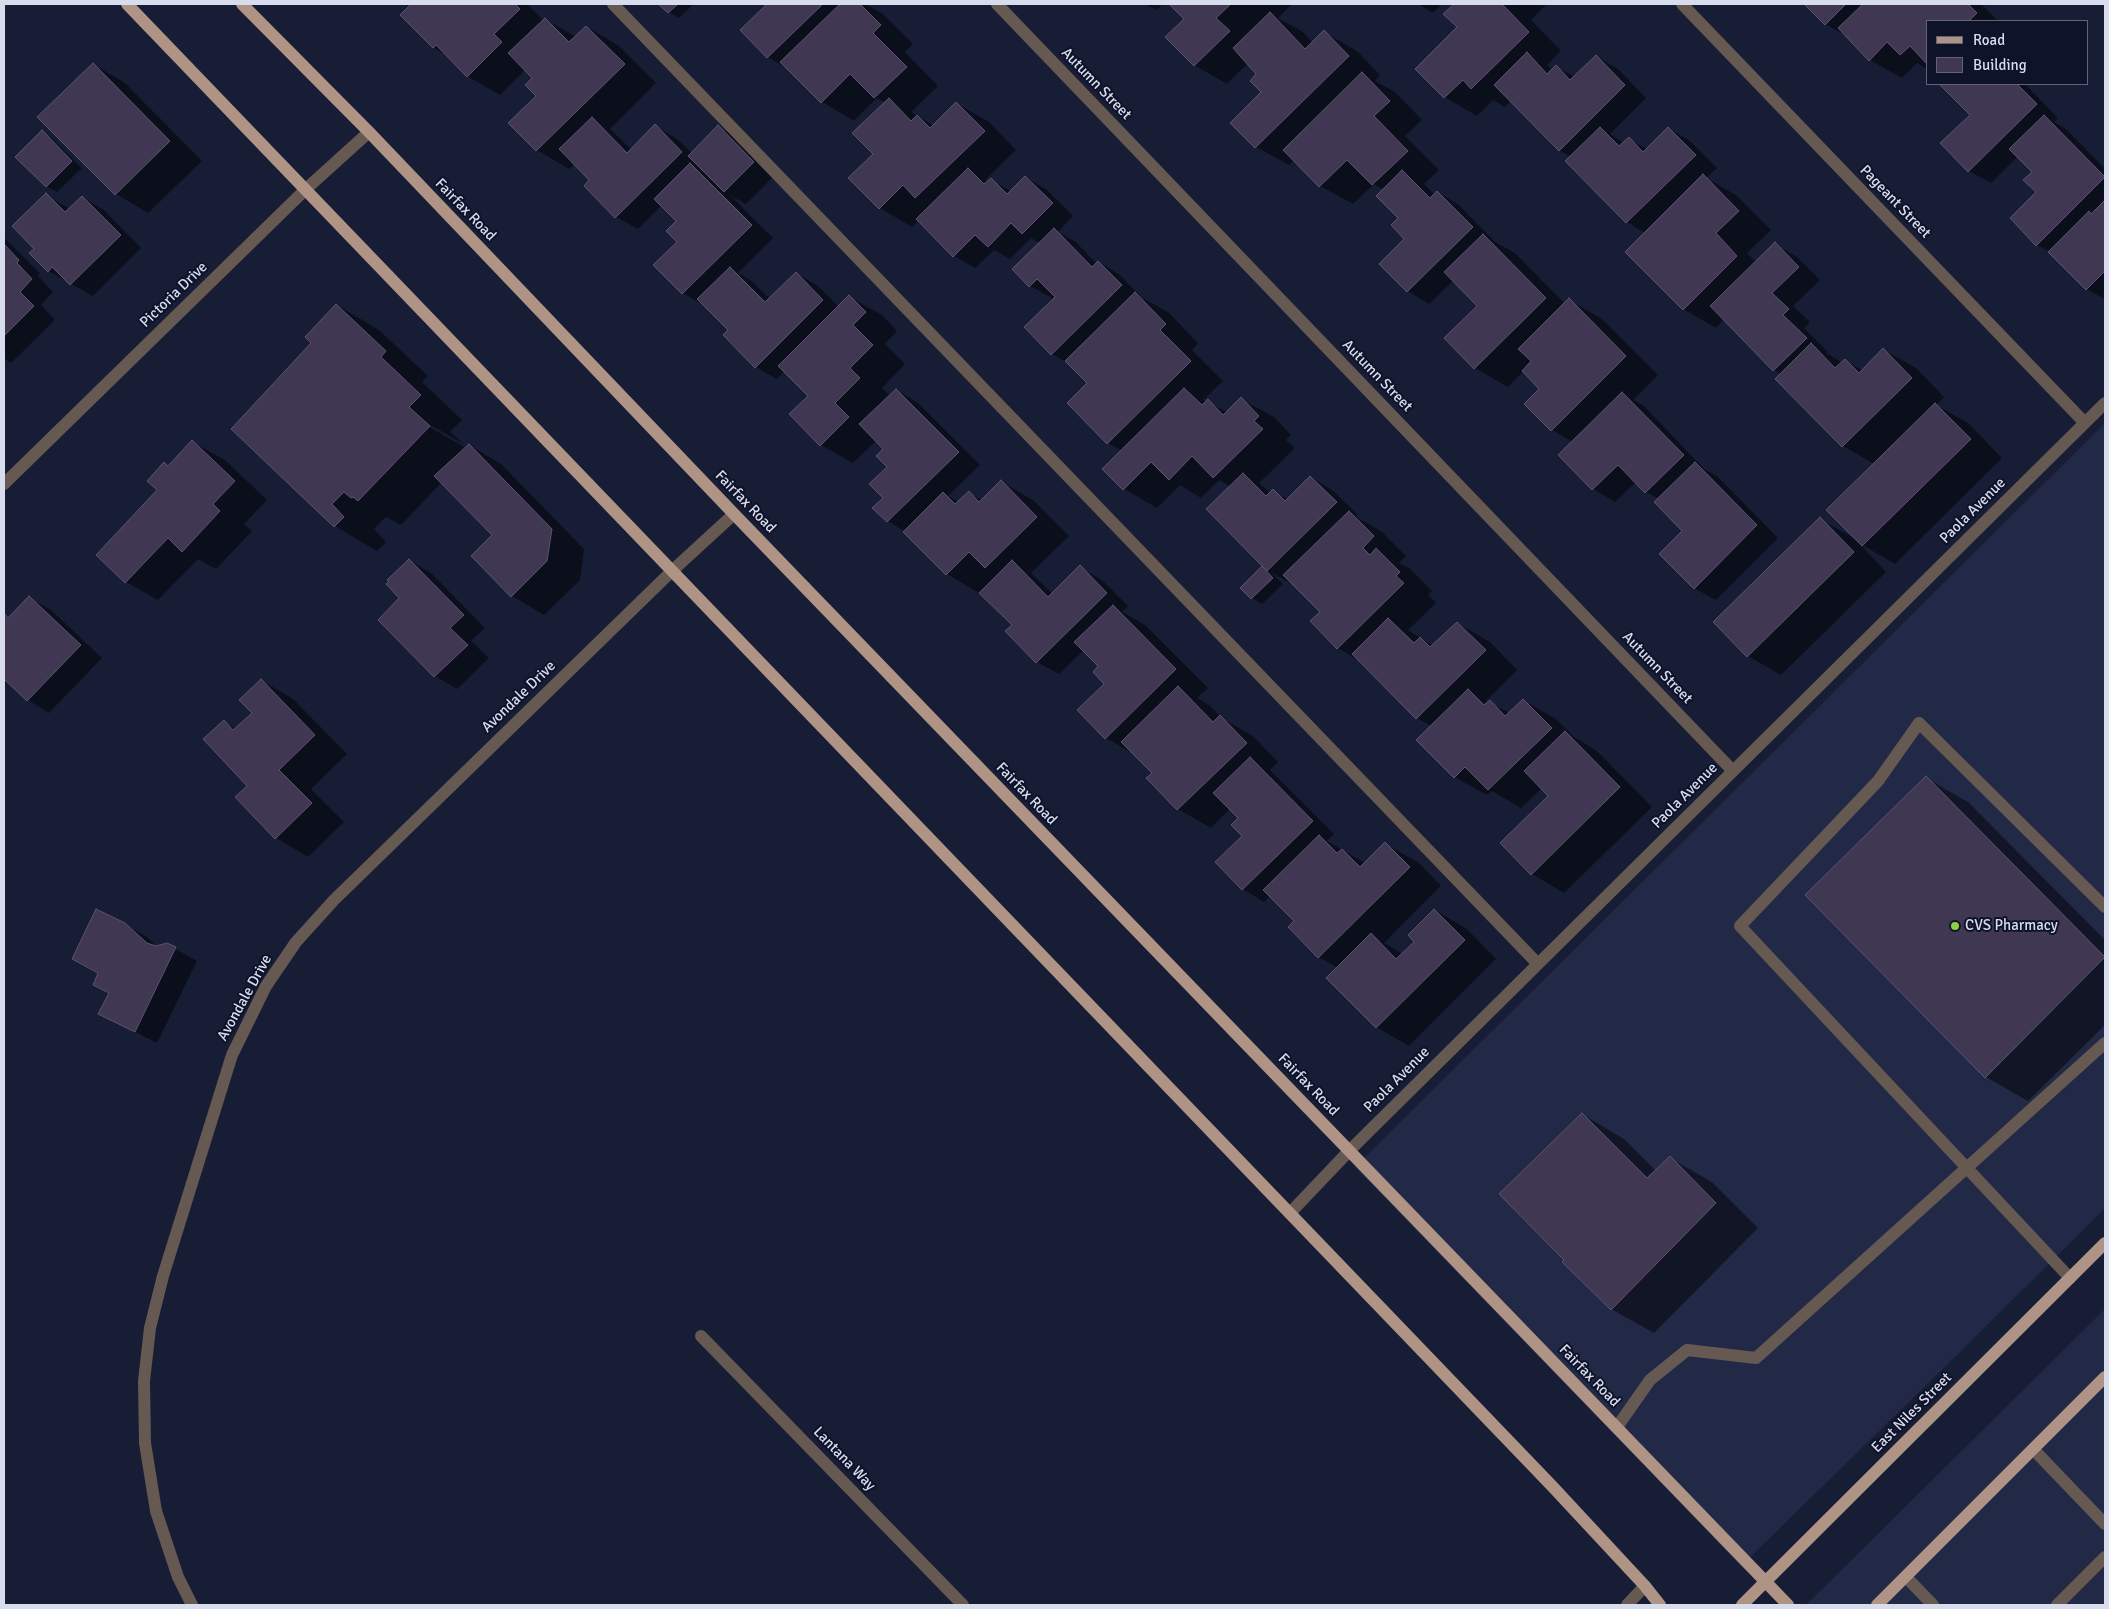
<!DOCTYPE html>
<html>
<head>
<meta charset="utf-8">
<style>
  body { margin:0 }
  #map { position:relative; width:2109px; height:1609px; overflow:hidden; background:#161d35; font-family:Signika,sans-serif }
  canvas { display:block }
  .frame { position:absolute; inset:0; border:5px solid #d8ddee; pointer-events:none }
  .legend { position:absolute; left:1926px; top:20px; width:162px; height:65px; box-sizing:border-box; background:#0e132a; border:1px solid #5f6478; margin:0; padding:6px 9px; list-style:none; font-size:15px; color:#d8ddee }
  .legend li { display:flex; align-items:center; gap:10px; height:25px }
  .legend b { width:25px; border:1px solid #5f6478 }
</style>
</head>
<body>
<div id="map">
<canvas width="2109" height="1609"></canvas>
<div class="frame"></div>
<ul class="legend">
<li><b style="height:6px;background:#af9385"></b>Road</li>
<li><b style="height:14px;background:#403852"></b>Building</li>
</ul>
</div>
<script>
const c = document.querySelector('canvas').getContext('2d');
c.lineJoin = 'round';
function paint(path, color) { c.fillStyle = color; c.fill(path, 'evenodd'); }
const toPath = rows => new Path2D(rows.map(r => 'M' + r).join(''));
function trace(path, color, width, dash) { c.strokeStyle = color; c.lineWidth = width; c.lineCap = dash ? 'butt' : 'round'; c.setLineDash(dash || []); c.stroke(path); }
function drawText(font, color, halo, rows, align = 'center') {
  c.font = font + ' Signika,sans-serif'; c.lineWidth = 4; c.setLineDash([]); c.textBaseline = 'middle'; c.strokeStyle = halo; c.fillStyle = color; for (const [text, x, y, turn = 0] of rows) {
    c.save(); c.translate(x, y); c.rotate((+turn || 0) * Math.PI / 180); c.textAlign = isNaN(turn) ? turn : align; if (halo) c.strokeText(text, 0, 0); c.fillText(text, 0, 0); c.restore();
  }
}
paint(toPath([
  [2105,423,2105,1208,1958,1354,1741,1566,1355,1167],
  [2105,1309,2105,1605,1806,1605]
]), '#222946');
paint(toPath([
  [413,4,527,4,544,21,545,19,576,37,587,27,619,46,656,83,610,129,632,150,656,126,677,139,692,153,718,127,740,139,775,175,746,204,731,196,773,238,738,273,752,281,770,299,796,273,818,286,839,307,850,297,882,315,897,331,885,344,905,364,882,388,890,396,896,390,918,403,980,465,948,496,959,502,969,493,982,500,1001,482,1033,500,1069,536,1031,573,1053,594,1080,567,1102,580,1128,606,1122,612,1145,625,1208,688,1197,698,1210,706,1222,718,1253,736,1278,762,1270,770,1334,834,1327,841,1365,863,1385,844,1418,862,1441,886,1384,943,1403,954,1416,942,1435,910,1467,929,1496,959,1409,1046,1376,1027,1338,968,1319,957,1296,921,1270,896,1264,902,1243,889,1244,836,1240,818,1230,809,1211,828,1178,809,1148,778,1154,773,1137,756,1106,738,1106,684,1099,666,1084,650,1059,674,1037,662,1013,625,980,592,979,593,947,574,904,531,888,521,884,498,889,467,885,449,876,441,853,463,821,445,810,396,785,371,777,379,756,367,730,330,705,306,683,293,678,222,662,205,638,229,616,217,591,180,575,164,569,169,537,150,510,123,538,96,534,78,525,70,500,95,467,76,446,55,433,47,402,15],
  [660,4,694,4,679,18,669,12],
  [769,4,865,4,883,14,913,44,905,52,938,86,911,112,934,126,956,103,989,122,1016,150,986,179,989,181,991,180,1011,191,1025,177,1047,190,1073,216,1058,232,1076,242,1097,264,1099,262,1120,275,1142,298,1168,312,1198,343,1192,350,1223,381,1203,400,1227,412,1241,399,1274,417,1291,435,1286,440,1295,448,1259,483,1271,493,1273,491,1288,500,1311,477,1332,490,1358,515,1356,517,1381,531,1406,556,1399,563,1409,568,1432,591,1428,595,1436,603,1408,630,1433,646,1457,623,1490,642,1517,670,1486,701,1510,713,1523,700,1556,719,1574,737,1597,751,1652,807,1564,893,1532,874,1549,796,1542,788,1521,808,1492,791,1487,795,1454,777,1431,726,1417,718,1361,662,1338,648,1322,612,1291,581,1290,583,1272,573,1283,584,1262,604,1252,598,1262,568,1269,571,1208,509,1231,487,1219,480,1201,498,1180,485,1157,508,1124,489,1104,469,1122,451,1108,443,1069,403,1089,383,1071,365,1052,354,1026,327,1054,299,1030,286,1040,243,1031,238,1010,259,994,250,975,268,954,256,919,220,912,227,880,208,850,178,875,154,886,103,877,98,854,121,822,102,790,70,768,57,742,30],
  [1145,4,1163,4,1156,10],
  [1173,4,1292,4,1278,18,1303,32,1313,43,1324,32,1357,51,1380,75,1375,81,1395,92,1422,120,1405,136,1439,170,1424,184,1435,195,1438,192,1459,205,1494,241,1516,254,1565,304,1569,300,1602,319,1658,375,1633,400,1644,406,1704,469,1717,476,1778,538,1716,600,1694,588,1684,531,1659,499,1646,492,1636,482,1615,502,1593,489,1560,455,1573,442,1552,430,1541,389,1524,371,1508,387,1475,368,1446,338,1479,306,1454,280,1429,304,1408,291,1406,239,1400,218,1383,190,1374,184,1353,204,1320,186,1294,160,1289,165,1256,147,1263,92,1258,74,1248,63,1227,84,1194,65,1185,19,1172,5],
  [1418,4,1442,4,1433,13],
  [1456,4,1547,4,1531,20,1561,51,1547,65,1553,70,1556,67,1575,77,1596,56,1618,69,1646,98,1610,134,1624,143,1629,139,1647,149,1668,128,1690,141,1717,168,1706,178,1736,195,1771,230,1747,253,1756,262,1775,244,1797,257,1820,280,1793,306,1810,322,1804,328,1828,352,1826,353,1843,363,1845,360,1863,371,1884,350,1916,368,1944,397,1936,405,1968,423,2002,458,1895,564,1859,543,1886,572,1781,675,1748,656,1715,622,1820,519,1856,539,1874,464,1843,446,1781,374,1774,370,1724,319,1716,328,1683,309,1645,233,1627,222,1571,157,1559,150,1511,101,1505,107,1493,100,1477,116,1444,97,1458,27,1445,14],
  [1806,4,1981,4,1998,21,1928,21,1928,70,1917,63,1902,78,1870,60,1847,36,1825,24],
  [93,64,125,83,202,161,148,213,116,194,39,117],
  [1941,84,2025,84,2058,118,2054,122,2066,129,2105,169,2105,299,2086,289,2052,253,2037,245,2037,192,2034,172,2018,156,1991,183,1969,171,1971,115],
  [42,132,52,138,82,168,57,192,46,186],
  [46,195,70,209,82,197,104,210,141,248,93,296,48,271],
  [4,238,40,273,38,276,53,292,41,305,55,320,11,363,4,358],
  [337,305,379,330,428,376,422,382,462,420,450,432,464,444,425,422,424,424,466,448,469,445,501,464,584,549,580,580,544,615,512,596,494,535,442,482,401,525,386,517,374,529,386,542,377,551,335,526,233,429,313,343],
  [193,442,225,460,267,500,244,524,252,531,216,569,198,559,158,600,126,582,158,490,164,464,169,466],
  [409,560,431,573,485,628,471,641,489,658,457,689,435,676,380,620,401,598],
  [29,598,51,610,102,658,49,713,28,700,4,677,4,615,10,618],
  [261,680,293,699,347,754,311,789,344,822,308,857,276,838,248,786,224,722,236,729,253,713],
  [1926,778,1968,802,2105,940,2105,1025,2028,1101,1986,1077],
  [124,924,147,937,157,947,167,944,197,961,157,1043,100,1014,110,994,95,985,99,974,73,959],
  [1582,1114,1624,1139,1656,1171,1670,1158,1712,1182,1758,1228,1654,1333,1611,1309,1566,1260]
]), '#0007');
const building = toPath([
  [411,4,515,4,520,9,494,34,502,42,467,77,436,45,433,48,400,15,411,4],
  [658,4,678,4,668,13,658,4],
  [767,4,823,4,767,58,740,30,767,4],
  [840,4,860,4,881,25,873,33,907,67,874,98,850,74,821,103,780,62,840,4],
  [1171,4,1231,4,1216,18,1230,31,1194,66,1165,37,1184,19,1170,5,1171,4],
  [1454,4,1502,4,1529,32,1471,89,1463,80,1444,98,1415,69,1457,27,1443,14,1454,4],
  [1804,4,1846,4,1825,25,1804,4],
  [1863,4,1968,4,1977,13,1969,21,1928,21,1928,62,1926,63,1910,46,1900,55,1887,42,1869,61,1838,28,1863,4],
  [1270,12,1305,49,1324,30,1349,56,1255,148,1230,123,1261,92,1250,81,1256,74,1233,48,1270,12],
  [545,18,569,42,586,26,625,64,536,151,508,123,536,96,525,85,532,78,508,53,545,18],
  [1527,52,1547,74,1556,65,1570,80,1596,55,1625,85,1559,151,1494,85,1527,52],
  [93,63,170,141,115,195,37,117,93,63],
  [1362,72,1390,101,1374,116,1408,151,1372,185,1347,160,1319,187,1283,150,1362,72],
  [1939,84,2017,84,2037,104,1968,172,1940,143,1970,115,1939,84],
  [889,98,911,121,917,115,930,128,956,102,985,131,915,198,903,185,879,209,848,178,873,154,852,133,889,98],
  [2044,115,2105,177,2036,246,2010,218,2036,192,2023,180,2032,172,2009,149,2044,115],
  [592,117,627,153,655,124,682,152,615,218,584,186,589,180,559,149,592,117],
  [718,125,754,162,724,192,688,156,718,125],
  [1600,127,1619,146,1629,137,1643,152,1668,127,1696,155,1626,223,1565,161,1600,127],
  [42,130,72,161,46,187,15,157,42,130],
  [690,163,752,225,682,294,653,265,677,242,666,231,676,221,654,199,690,163],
  [968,168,984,184,991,178,1007,194,1025,176,1053,203,1022,234,1011,223,988,247,975,235,953,257,916,219,968,168],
  [1402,170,1430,198,1437,191,1473,227,1407,292,1379,264,1404,239,1391,225,1398,218,1376,196,1402,170],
  [1703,174,1739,211,1716,233,1737,256,1683,310,1625,252,1703,174],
  [46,193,65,212,82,196,121,235,70,285,52,267,48,272,29,253,34,249,12,226,46,193],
  [2105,200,2105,271,2086,290,2048,252,2089,211,2091,214,2105,200],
  [1054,228,1092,267,1098,261,1122,285,1051,355,1024,327,1055,297,1037,279,1029,287,1012,269,1054,228],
  [1483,234,1546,298,1474,369,1444,338,1477,306,1444,272,1483,234],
  [1775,242,1799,267,1772,293,1789,309,1783,315,1807,338,1773,371,1710,306,1775,242],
  [4,244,19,260,17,263,32,279,20,292,34,306,4,336,4,244],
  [730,267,765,302,796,272,823,300,755,368,723,335,728,330,697,299,730,267],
  [1135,292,1166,324,1160,330,1191,361,1107,444,1067,403,1087,383,1065,361,1135,292],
  [849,295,866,312,853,325,873,345,850,368,860,378,835,403,849,417,820,446,789,414,808,396,778,366,849,295],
  [1569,298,1626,356,1551,431,1524,404,1539,389,1522,371,1531,361,1518,349,1569,298],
  [336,304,386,351,381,357,421,395,409,407,430,426,358,501,353,497,351,498,344,492,332,504,344,517,334,527,231,429,311,343,305,337,336,304],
  [1811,343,1835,368,1845,359,1859,373,1883,348,1912,378,1842,447,1775,379,1811,343],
  [1184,388,1202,405,1208,399,1223,415,1241,397,1259,416,1254,421,1263,429,1213,478,1192,456,1169,480,1151,462,1123,490,1102,469,1184,388],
  [896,389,959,452,887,522,872,508,883,498,869,484,887,467,876,456,883,449,859,424,896,389],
  [1622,392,1684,455,1645,493,1618,465,1592,490,1558,455,1622,392],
  [1935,403,1971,439,1862,546,1826,510,1935,403],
  [192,440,235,481,213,504,220,511,182,552,168,538,125,583,96,555,157,490,147,481,164,462,168,466,192,440],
  [469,444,552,529,547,561,511,597,471,556,492,535,434,476,469,444],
  [1695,462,1757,525,1694,589,1659,554,1682,531,1654,502,1695,462],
  [1243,473,1266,496,1273,489,1285,501,1310,476,1337,502,1267,571,1206,509,1243,473],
  [1001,480,1037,517,985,568,969,552,946,575,903,532,943,492,955,504,969,491,979,502,1001,480],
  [1349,511,1374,536,1363,548,1370,555,1376,548,1400,572,1396,576,1404,583,1337,649,1310,621,1320,612,1283,575,1349,511],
  [1820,517,1854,552,1747,657,1713,622,1820,517],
  [409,559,464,615,450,628,468,645,434,677,378,620,399,598,386,584,389,581,387,580,409,559],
  [1012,560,1048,597,1080,565,1107,593,1036,663,1005,631,1012,625,979,593,1012,560],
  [1262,566,1273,578,1251,599,1240,588,1262,566],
  [29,596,81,645,27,701,4,679,4,613,8,618,29,596],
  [1113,605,1176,669,1105,739,1077,710,1104,684,1093,672,1098,666,1074,642,1113,605],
  [1388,618,1414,643,1420,637,1430,647,1457,622,1486,650,1416,719,1352,654,1388,618],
  [261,679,315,735,279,770,312,803,275,839,235,797,247,786,203,739,224,720,233,730,252,713,239,700,261,679],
  [1178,686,1213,722,1220,715,1247,743,1177,810,1146,778,1152,773,1121,742,1178,686],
  [1468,689,1484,705,1490,700,1505,716,1523,699,1552,728,1488,790,1465,767,1454,778,1416,740,1468,689],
  [1565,731,1620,787,1531,875,1500,843,1548,796,1524,771,1565,731],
  [1250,757,1313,821,1242,890,1215,862,1242,836,1231,825,1238,818,1213,793,1250,757],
  [1926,776,2105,957,1985,1078,1805,895,1926,776],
  [1319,835,1337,853,1342,849,1360,867,1385,842,1410,867,1318,958,1288,927,1294,921,1263,890,1319,835],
  [96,909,125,923,147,943,156,946,167,943,176,947,135,1032,98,1014,109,993,93,985,98,973,72,959,96,909],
  [1434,909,1465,940,1376,1028,1326,978,1371,933,1396,959,1414,942,1408,935,1434,909],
  [1582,1113,1647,1178,1670,1156,1716,1203,1611,1310,1562,1262,1564,1260,1499,1194,1582,1113]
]);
paint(building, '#403852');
trace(building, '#5b5370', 1);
trace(toPath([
  [613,4,1538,964],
  [997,4,1733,771],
  [1682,4,2085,423],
  [4,484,306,189,369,132],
  [1290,1213,1349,1151,2105,403],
  [2070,1278,1740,926,1878,781,1919,723,2105,907],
  [701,1336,963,1605],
  [1617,1427,1650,1380,1687,1350,1756,1358,2105,1043],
  [2033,1449,2105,1524],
  [1906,1577,1933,1605],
  [192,1605,178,1577,156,1511,145,1443,144,1381,150,1328,163,1276,232,1055,266,986,296,942,334,900,673,570,734,514],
  [1627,1605,1645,1586],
  [2057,1605,2105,1557]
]), '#665952', 12);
trace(toPath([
  [127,4,1552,1486,1645,1586,1660,1605],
  [242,4,369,132,734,514,1788,1605],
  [1742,1605,2105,1243],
  [1877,1605,2105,1377]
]), '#af9385', 12);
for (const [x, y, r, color] of [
  [1955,926,5,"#8dce44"]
]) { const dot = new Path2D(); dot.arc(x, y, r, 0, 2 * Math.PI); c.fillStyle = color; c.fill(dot); trace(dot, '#0e132a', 2); }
drawText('15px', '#d8ddee', '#0e132a', [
  ["Autumn Street",1096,84,46],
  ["Pageant Street",1895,202,46],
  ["Fairfax Road",465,210,46],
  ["Pictoria Drive",174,295,-44],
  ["Autumn Street",1377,376,46],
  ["Fairfax Road",745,502,46],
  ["Paola Avenue",1973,511,-45],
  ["Autumn Street",1657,668,46],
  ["Avondale Drive",519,697,-44],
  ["Fairfax Road",1026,794,46],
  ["Paola Avenue",1685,796,-45],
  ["Avondale Drive",245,998,-61],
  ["Paola Avenue",1397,1080,-45],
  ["Fairfax Road",1308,1085,46],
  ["Fairfax Road",1589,1376,46],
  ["East Niles Street",1912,1413,-45],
  ["Lantana Way",844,1459,46]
]);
drawText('15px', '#d8ddee', '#0e132a', [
  ["CVS Pharmacy",1965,926]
], 'left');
</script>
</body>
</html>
